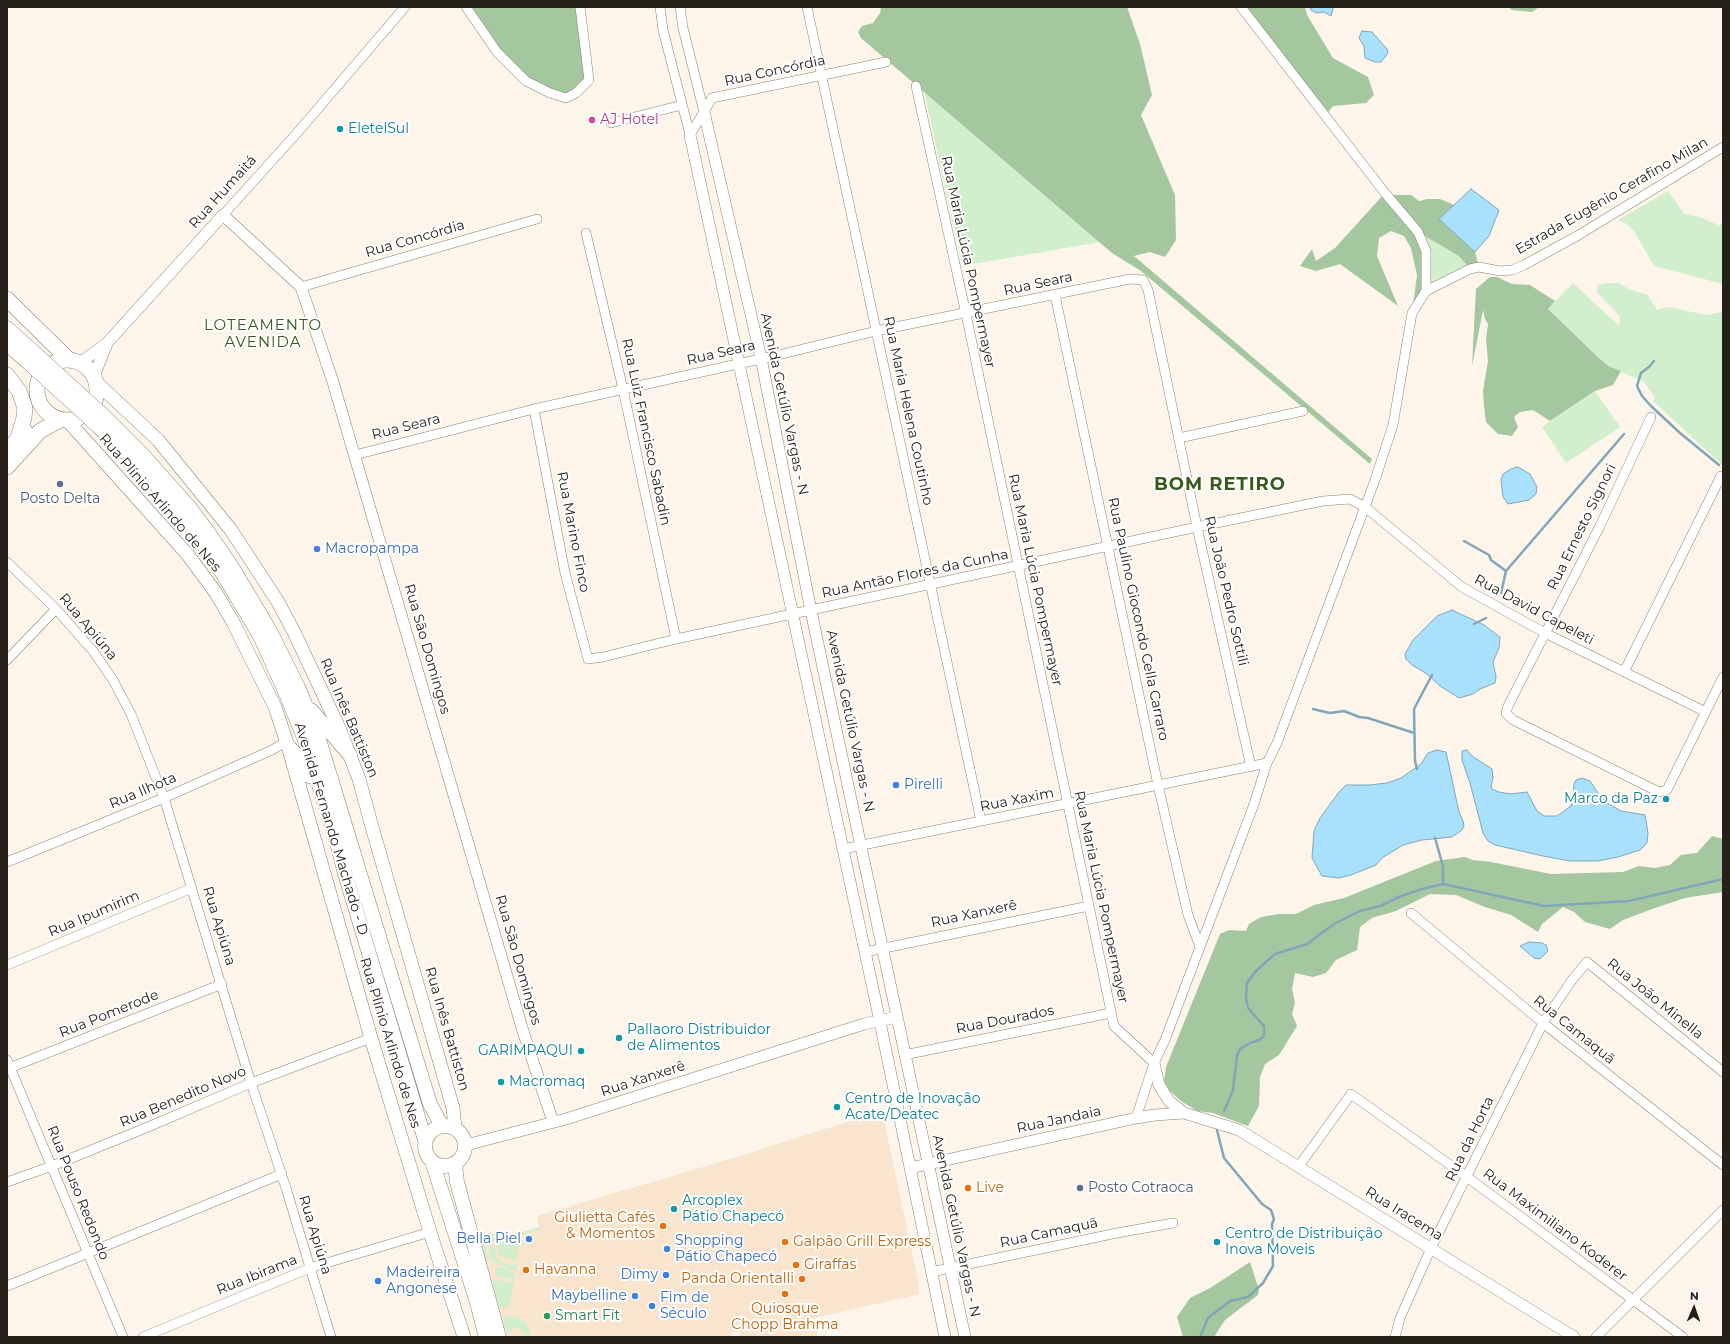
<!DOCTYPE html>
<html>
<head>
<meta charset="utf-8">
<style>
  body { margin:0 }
  #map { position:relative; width:1730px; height:1344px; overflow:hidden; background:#fdf4ea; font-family:Montserrat,sans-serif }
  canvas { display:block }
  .frame { position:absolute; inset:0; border:8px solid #25201a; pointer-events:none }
  .north { position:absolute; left:1674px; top:1288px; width:40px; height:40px; -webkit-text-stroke:3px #fff; paint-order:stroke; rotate:2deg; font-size:11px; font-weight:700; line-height:16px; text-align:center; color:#25201a }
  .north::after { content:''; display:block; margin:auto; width:14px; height:18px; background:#25201a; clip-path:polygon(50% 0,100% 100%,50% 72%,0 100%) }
</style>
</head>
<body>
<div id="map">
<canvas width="1730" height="1344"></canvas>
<div class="frame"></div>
<div class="north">N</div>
</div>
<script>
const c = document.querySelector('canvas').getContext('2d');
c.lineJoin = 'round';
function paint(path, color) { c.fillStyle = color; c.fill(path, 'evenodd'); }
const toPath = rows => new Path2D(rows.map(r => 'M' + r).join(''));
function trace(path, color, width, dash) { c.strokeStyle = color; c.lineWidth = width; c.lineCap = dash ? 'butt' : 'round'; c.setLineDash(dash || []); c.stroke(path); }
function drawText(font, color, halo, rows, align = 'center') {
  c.font = font + ' Montserrat,sans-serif'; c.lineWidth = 4; c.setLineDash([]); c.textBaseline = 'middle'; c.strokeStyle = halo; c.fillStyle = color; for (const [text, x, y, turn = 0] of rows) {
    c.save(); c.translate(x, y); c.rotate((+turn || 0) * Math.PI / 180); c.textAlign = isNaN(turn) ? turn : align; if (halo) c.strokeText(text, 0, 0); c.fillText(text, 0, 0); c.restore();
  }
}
paint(toPath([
  [882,1111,919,1285,919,1294,814,1318,818,1337,741,1337,739,1331,732,1333,733,1337,508,1337,478,1232,503,1235,519,1233,539,1227,537,1216,740,1156]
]), '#f9e5ce');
paint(toPath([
  [924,91,1100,242,962,266],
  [1668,191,1684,214,1700,217,1718,225,1723,224,1723,284,1654,266,1634,231,1627,224,1618,220],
  [1418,232,1459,256,1470,269,1426,291],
  [1573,283,1619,326,1620,316,1597,293,1598,285,1606,283,1619,283,1628,289,1648,295,1657,310,1668,307,1707,315,1721,312,1723,310,1723,466,1653,401,1655,397,1644,382,1610,367,1601,360,1548,309],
  [1595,391,1620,427,1566,463,1542,427],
  [539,1227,540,1230,521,1236,524,1247,521,1245,518,1247,516,1259,513,1260,499,1255,496,1242,492,1241,488,1242,486,1252,489,1261,486,1261,478,1232,503,1235,514,1235],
  [492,1244,496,1249,496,1256,499,1261,510,1265,514,1265,518,1261,516,1271,491,1261,489,1248],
  [500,1267,505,1268,515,1274,514,1279,495,1276,496,1269],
  [492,1280,514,1282,509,1307,499,1308],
  [513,1316,522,1319,526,1323,531,1337,526,1337,520,1328,512,1329,507,1334,502,1317]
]), '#d2efcd');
paint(toPath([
  [466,7,580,7,589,80,566,98,526,81],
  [881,7,1127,7,1140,44,1152,95,1141,115,1175,195,1176,240,1165,257,1150,252,1134,256,1372,459,1370,464,1141,271,1112,253,861,38,858,32,862,26,873,23,880,13],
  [1241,7,1305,7,1307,15,1333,58,1368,77,1374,95,1366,103,1333,106,1326,115],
  [1509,7,1539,7,1532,12,1512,10],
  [1385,193,1391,200,1394,195,1411,195,1419,201,1427,199,1440,199,1454,205,1439,219,1475,252,1479,267,1470,269,1459,256,1418,232,1426,251,1426,291,1412,313,1417,275,1411,248,1404,236,1391,231,1379,238,1377,256,1398,306,1340,264,1316,271,1300,266,1312,249,1316,261,1335,248],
  [1490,277,1497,277,1512,284,1530,285,1555,301,1548,309,1601,360,1610,367,1621,371,1613,385,1595,391,1550,421,1533,410,1520,412,1514,417,1518,427,1512,436,1498,434,1486,422,1484,406,1483,391,1488,361,1486,340,1488,324,1485,319,1483,310,1472,366,1476,289],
  [1712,836,1723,839,1723,892,1685,898,1655,908,1623,920,1610,929,1585,922,1574,912,1563,907,1542,924,1538,932,1511,915,1485,907,1456,895,1430,894,1396,911,1372,918,1360,927,1357,950,1336,960,1326,973,1313,977,1295,973,1292,989,1295,1003,1292,1014,1297,1026,1279,1055,1265,1064,1260,1077,1259,1106,1248,1126,1213,1113,1197,1111,1181,1101,1170,1091,1164,1081,1166,1067,1220,934,1229,930,1246,931,1249,924,1261,917,1279,914,1296,914,1314,905,1344,898,1436,861,1465,857,1473,860,1491,862,1551,874,1623,872,1639,866,1655,868,1670,865,1681,855,1697,853],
  [1250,1262,1259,1290,1258,1295,1225,1320,1214,1337,1183,1337,1177,1317,1190,1298,1210,1288]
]), '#a4c79f');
const water = toPath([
  [1310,7,1333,7,1333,9,1331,16,1324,12,1316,13,1311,10,1310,7],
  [1362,31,1372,32,1387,49,1388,53,1381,62,1375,62,1365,58,1364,46,1359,38,1362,31],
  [1471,189,1499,210,1489,236,1475,252,1439,219,1471,189],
  [1518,467,1530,474,1537,487,1536,494,1529,500,1508,504,1503,497,1501,480,1503,474,1511,469,1518,467],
  [1452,610,1484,625,1500,637,1499,648,1493,662,1496,677,1495,683,1480,689,1473,694,1459,698,1440,686,1427,674,1412,665,1406,659,1405,654,1413,640,1437,616,1452,610],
  [1437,750,1446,752,1459,812,1463,821,1464,826,1462,830,1452,837,1422,840,1403,845,1382,858,1376,865,1351,875,1339,878,1322,876,1312,858,1314,831,1320,818,1339,792,1346,785,1369,785,1387,783,1401,778,1421,764,1428,753,1437,750],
  [1467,750,1472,756,1492,769,1493,778,1491,786,1492,789,1499,792,1510,794,1527,792,1537,811,1544,816,1557,816,1571,806,1573,800,1574,784,1576,780,1582,778,1590,781,1600,796,1607,803,1621,811,1645,815,1648,833,1647,843,1640,850,1618,857,1598,861,1570,861,1543,856,1495,845,1488,841,1483,833,1470,783,1462,760,1462,751,1467,750],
  [1529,942,1542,943,1546,945,1548,951,1540,959,1534,958,1520,946,1529,942]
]);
paint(water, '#a9e0fb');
trace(water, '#81a6b8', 1);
trace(toPath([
  [1654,361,1649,367,1641,373,1637,386,1642,396,1651,406,1680,433,1719,465],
  [1464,541,1489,555,1491,560,1506,571],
  [1501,593,1506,571,1624,434],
  [1474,624,1486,618],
  [1313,709,1330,713,1344,711,1359,717,1368,718,1414,733],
  [1417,769,1415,761,1414,709,1432,675],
  [1435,838,1443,866,1443,884],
  [1224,1111,1233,1090,1237,1056,1240,1049,1250,1043,1259,1040,1264,1036,1264,1026,1248,1008,1246,999,1247,983,1256,971,1275,954,1307,944,1334,924,1360,911,1380,906,1401,896,1422,889,1443,884,1544,906,1629,901,1723,879],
  [1200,1337,1208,1318,1230,1301,1248,1297,1263,1283,1273,1266,1272,1224,1274,1219,1271,1210,1262,1204,1224,1158,1217,1130]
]), '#81a6b8', 2.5);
const minor = toPath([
  [466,7,497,52,526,81,550,93,566,98,576,93,589,80,580,7],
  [660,7,663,30,690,135],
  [680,7,683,28,704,112],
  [807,7,981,821],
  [916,86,966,314,1114,1026,1154,1063],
  [611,123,682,105],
  [690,135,712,98,886,62],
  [223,215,297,133,405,7],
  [586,233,623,389,676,639],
  [301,287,537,219],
  [1426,291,1470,269,1479,267,1500,271,1512,270,1524,265,1577,236,1723,147],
  [1055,295,1158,785,1188,915,1200,947],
  [534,409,565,573,588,659,603,657,676,639,1197,527,1323,501,1350,499,1365,507,1462,587,1545,633,1706,712],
  [1651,417,1600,526,1508,706,1506,713,1513,720,1659,792,1667,790,1723,677],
  [1179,438,1303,411],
  [355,455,534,409,774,356,876,331,1130,279,1143,280,1148,290,1197,527,1251,767],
  [7,562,56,609,93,651,113,680,131,714,164,798,251,1083,286,1188,331,1337],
  [7,660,56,609],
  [1624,672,1721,476],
  [843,849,1267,763],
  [7,862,164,798,272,750,287,741],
  [1411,913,1543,1023,1723,1165],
  [865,952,1089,906],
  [7,965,192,888],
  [904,1055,1111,1013],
  [7,1060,123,1337],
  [7,1069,222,984],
  [1136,1118,1154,1063,1165,1040,1254,804,1267,763,1277,743,1375,480,1393,425,1412,313,1426,291,1426,251,1418,232,1385,193,1241,7],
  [1299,1166,1351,1094,1467,1177,1683,1337],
  [7,1182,52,1166,148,1127,251,1083,371,1038],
  [931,1272,1117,1233,1173,1223],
  [7,1286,282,1174],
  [143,1337,310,1268,430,1232],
  [1395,1337,1400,1318,1431,1248,1543,1023,1572,980,1587,962,1723,1072],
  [1596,1337,1723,1210]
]);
const tertiary = toPath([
  [704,112,761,358,811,611,965,1337],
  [690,135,879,1017,945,1337],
  [80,363,107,343,223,215,301,287,333,382,523,1031,553,1122],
  [94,376,107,344],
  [1154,1063,1159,1085,1169,1101,1184,1113],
  [466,1145,566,1119,864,1024,897,1017],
  [910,1168,1136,1118,1155,1115,1184,1113,1239,1130,1574,1337]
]);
const secondary = toPath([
  [96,382,158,440,231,530,278,602,294,632,340,730,359,779,372,827,453,1108,455,1128],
  [67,420,188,555,216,593,234,624,275,707,288,746,371,1038,430,1232,464,1337]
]);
const primary = toPath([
  [7,328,38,356],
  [7,344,30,364],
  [106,418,141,453,190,508,210,535,232,567,269,629,297,685,317,733,430,1104,442,1126],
  [99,427,136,462,184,516,223,574,260,636,285,691,305,740,335,835,344,870,425,1140],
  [311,710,350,755],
  [288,746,303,762,309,776],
  '425 1146a20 20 0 1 1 40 0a20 20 0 1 1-40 0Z',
  [432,1161,476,1299,486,1337],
  [455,1164,457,1182,499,1337]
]);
const trunk = toPath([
  [7,299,69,360],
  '37 390a30 30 0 1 1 60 0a30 30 0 1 1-60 0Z',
  [7,375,19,391,25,408,24,418,18,438],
  [7,451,25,431],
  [7,467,40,431,60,420]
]);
trace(minor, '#8f8272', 10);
trace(tertiary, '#8f8272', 12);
trace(secondary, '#8f8272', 14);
trace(primary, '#8f8272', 15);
trace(trunk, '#8f8272', 16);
trace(minor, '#fff', 9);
trace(tertiary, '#fff', 11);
trace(secondary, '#fff', 13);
trace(primary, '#fff', 14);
trace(trunk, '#fff', 15);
const primaryBridge = toPath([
  [38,356,106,418],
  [30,364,99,427]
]);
trace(primaryBridge, '#8f8272', 15, []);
trace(primaryBridge, '#fff', 14);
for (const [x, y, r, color] of [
  [592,120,4,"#d1479c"],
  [340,129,4,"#0f9aa8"],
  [60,484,4,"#5c6f8a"],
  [317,549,4,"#3f7fe0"],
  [896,785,4,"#3f7fe0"],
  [1666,799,4,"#0f9aa8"],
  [619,1038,4,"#0f9aa8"],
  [581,1051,4,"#0f9aa8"],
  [501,1082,4,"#0f9aa8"],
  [837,1107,4,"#0f9aa8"],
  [968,1188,4,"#e8710a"],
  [1080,1188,4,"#5c6f8a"],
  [674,1209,4,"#0f9aa8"],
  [663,1226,4,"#e8710a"],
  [529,1239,4,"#3f7fe0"],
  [785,1242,4,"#e8710a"],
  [1217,1242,4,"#0f9aa8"],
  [667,1249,4,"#3f7fe0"],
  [796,1265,4,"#e8710a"],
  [526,1270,4,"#e8710a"],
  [666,1275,4,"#3f7fe0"],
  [802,1279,4,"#e8710a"],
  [378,1281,4,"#3f7fe0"],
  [785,1294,4,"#e8710a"],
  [635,1296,4,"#3f7fe0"],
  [652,1306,4,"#3f7fe0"],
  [547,1316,4,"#2e9e5b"]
]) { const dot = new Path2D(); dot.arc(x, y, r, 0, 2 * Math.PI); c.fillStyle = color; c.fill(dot); trace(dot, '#fff', 1.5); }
drawText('14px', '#25201a', '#fff', [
  ["Rua Concórdia",775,71,-12],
  ["Rua Humaitá",223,192,-48],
  ["Estrada Eugênio Cerafino Milan",1612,196,-30],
  ["Rua Concórdia",415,239,-16],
  ["Rua Maria Lúcia Pompermayer",968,262,78],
  ["Rua Seara",1038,284,-12],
  ["Rua Seara",721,353,-13],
  ["Avenida Getúlio Vargas - N",784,404,78],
  ["Rua Maria Helena Coutinho",908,411,78],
  ["Rua Seara",406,427,-14],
  ["Rua Luiz Francisco Sabadin",646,432,78],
  ["Rua Plínio Arlindo de Nes",160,503,49],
  ["Rua Ernesto Signori",1582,527,-64],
  ["Rua Marino Finco",573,532,79],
  ["Rua Antão Flores da Cunha",915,574,-12],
  ["Rua Maria Lúcia Pompermayer",1035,580,78],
  ["Rua João Pedro Sottili",1226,591,77],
  ["Rua David Capeleti",1534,610,28],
  ["Rua Paulino Giocondo Cella Carraro",1138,619,78],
  ["Rua Apiúna",88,627,50],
  ["Rua São Domingos",427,649,74],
  ["Rua Inês Battiston",349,718,67],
  ["Avenida Getúlio Vargas - N",850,721,78],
  ["Rua Ilhota",143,791,-23],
  ["Rua Xaxim",1017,800,-11],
  ["Avenida Fernando Machado - D",331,829,73],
  ["Rua Maria Lúcia Pompermayer",1101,897,78],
  ["Rua Ipumirim",94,914,-23],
  ["Rua Xanxerê",974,914,-12],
  ["Rua Apiúna",219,926,73],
  ["Rua São Domingos",518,960,74],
  ["Rua João Minella",1655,999,39],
  ["Rua Pomerode",109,1014,-22],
  ["Rua Dourados",1005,1020,-11],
  ["Rua Inês Battiston",447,1029,74],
  ["Rua Camaquã",1574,1030,39],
  ["Rua Plínio Arlindo de Nes",390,1043,73],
  ["Rua Xanxerê",643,1079,-18],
  ["Rua Benedito Novo",183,1097,-23],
  ["Rua Jandaia",1059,1120,-12],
  ["Rua da Horta",1470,1139,-64],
  ["Rua Pouso Redondo",78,1193,68],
  ["Rua Iracema",1404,1214,32],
  ["Rua Maximiliano Koderer",1555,1225,37],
  ["Avenida Getúlio Vargas - N",956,1226,78],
  ["Rua Camaquã",1049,1233,-12],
  ["Rua Apiúna",315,1235,73],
  ["Rua Ibirama",257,1275,-22]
]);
drawText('14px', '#b23c85', '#fff', [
  ["AJ Hotel",600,120]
], 'left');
drawText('14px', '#0d838f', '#fff', [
  ["EletelSul",348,129],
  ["Marco da Paz",1658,799,"right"],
  ["Pallaoro Distribuidor",627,1030],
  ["de Alimentos",627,1046],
  ["GARIMPAQUI",573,1051,"right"],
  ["Macromaq",509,1082],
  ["Centro de Inovação",845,1099],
  ["Acate/Deatec",845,1115],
  ["Arcoplex",682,1201],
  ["Pátio Chapecó",682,1217],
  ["Centro de Distribuição",1225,1234],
  ["Inova Moveis",1225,1250]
], 'left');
drawText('14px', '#4e5e75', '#fff', [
  ["Posto Delta",60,499],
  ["Posto Cotraoca",1088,1188,"left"]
]);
drawText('14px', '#366cbe', '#fff', [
  ["Macropampa",325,549],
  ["Pirelli",904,785],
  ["Bella Piel",521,1239,"right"],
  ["Shopping",675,1241],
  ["Pátio Chapecó",675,1257],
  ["Madeireira",386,1273],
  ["Angonese",386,1289],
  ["Dimy",658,1275,"right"],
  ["Maybelline",627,1296,"right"],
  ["Fim de",660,1298],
  ["Século",660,1314]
], 'left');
drawText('14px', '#c56008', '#fff', [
  ["Live",976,1188],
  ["Giulietta Cafés",655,1218,"right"],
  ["& Momentos",655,1234,"right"],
  ["Galpão Grill Express",793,1242],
  ["Giraffas",804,1265],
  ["Havanna",534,1270],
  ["Panda Orientalli",794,1279,"right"],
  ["Quiosque",785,1309,"center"],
  ["Chopp Brahma",785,1325,"center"]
], 'left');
drawText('14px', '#27864d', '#fff', [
  ["Smart Fit",555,1316]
], 'left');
c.letterSpacing = '1px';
drawText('15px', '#375a1a', '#fff', [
  ["LOTEAMENTO",263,326],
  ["AVENIDA",263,343]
]);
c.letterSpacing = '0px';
c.letterSpacing = '1px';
drawText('bold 18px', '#375a1a', '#fff', [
  ["BOM RETIRO",1220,485]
]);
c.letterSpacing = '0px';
</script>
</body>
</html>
